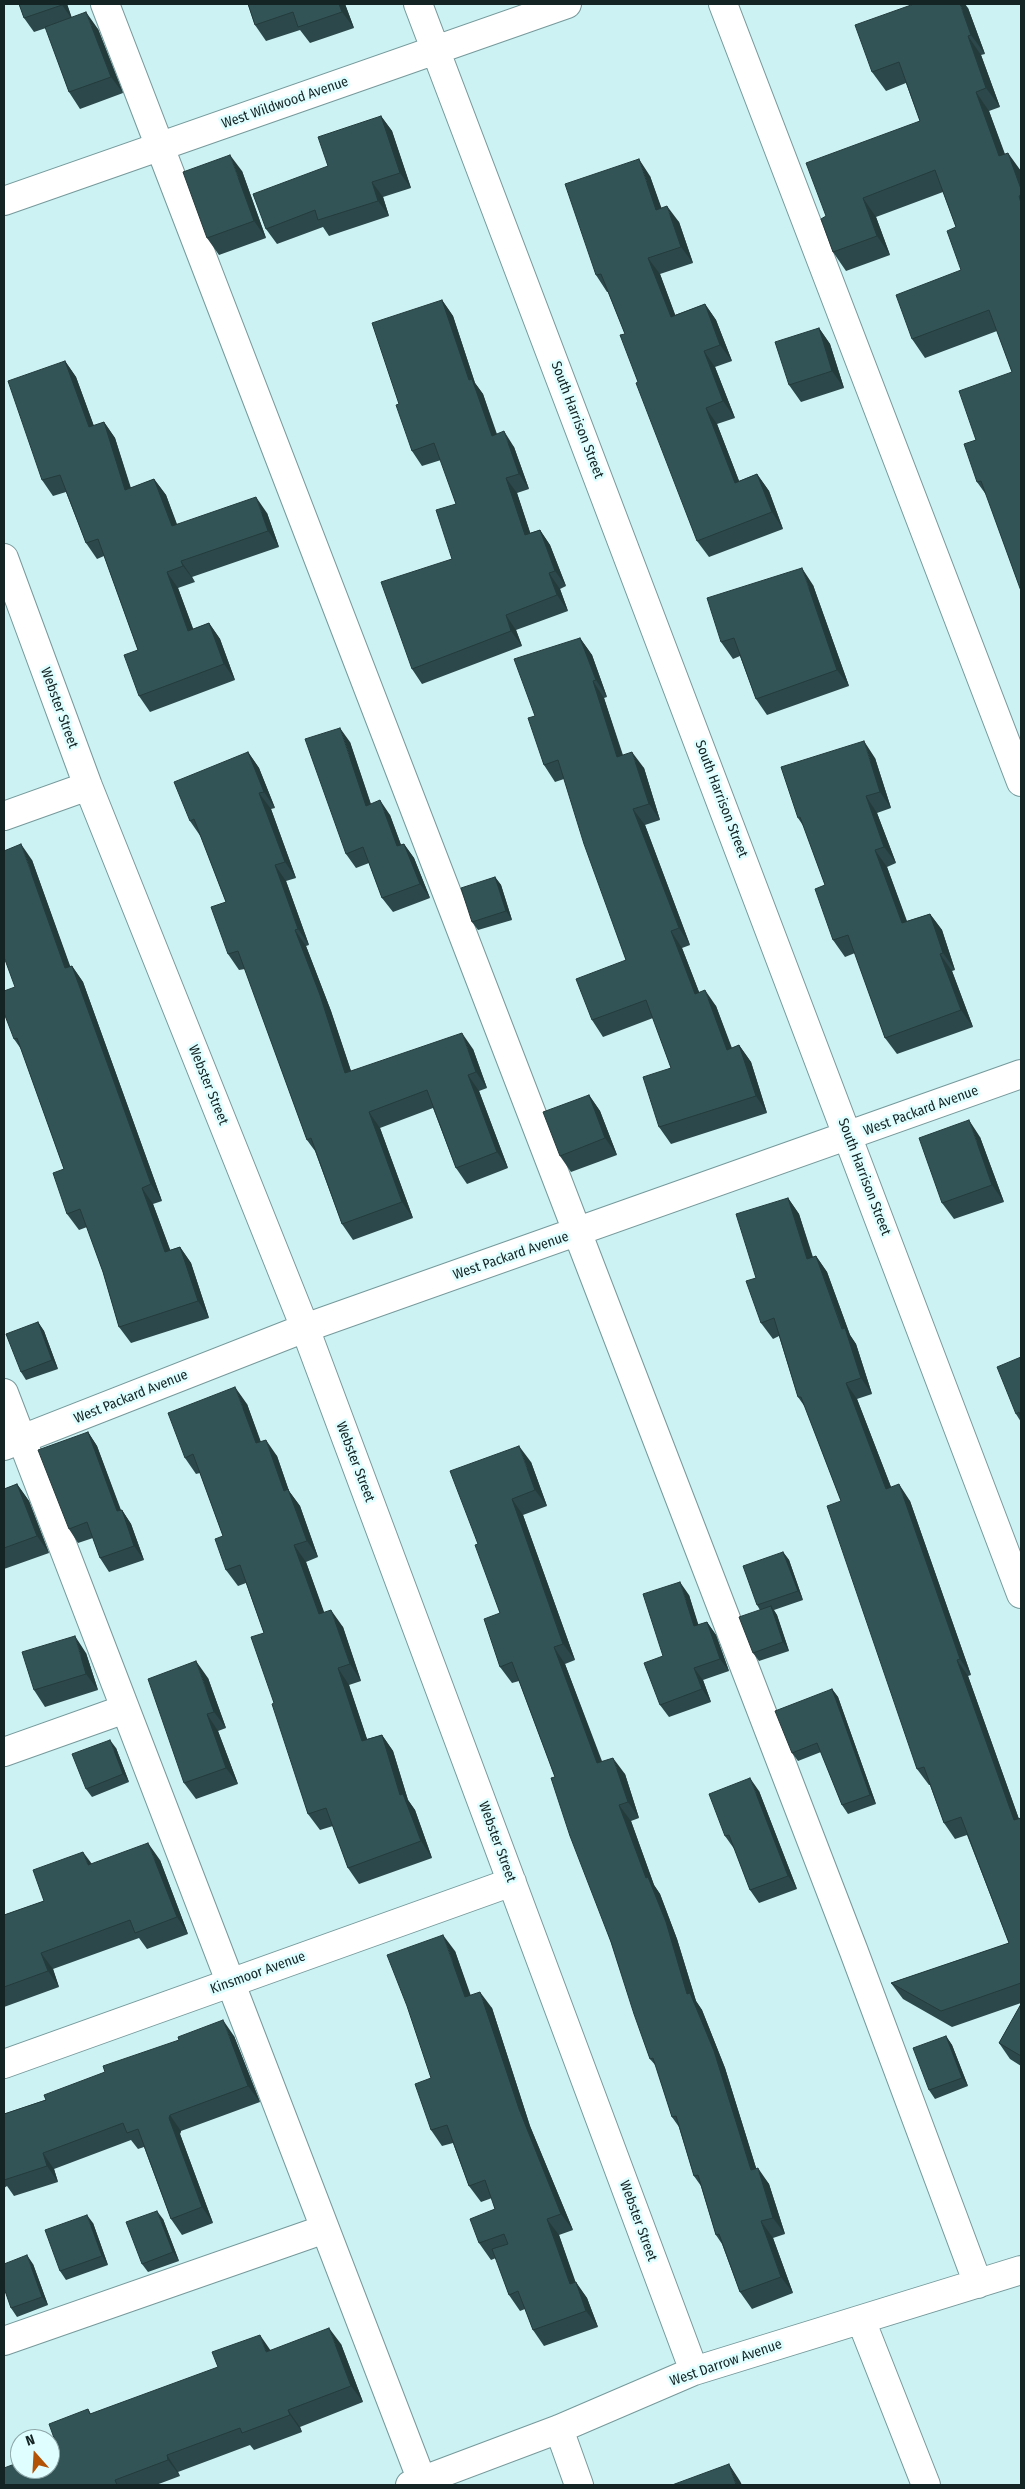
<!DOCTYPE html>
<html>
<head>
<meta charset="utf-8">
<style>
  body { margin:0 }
  #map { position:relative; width:1025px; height:2489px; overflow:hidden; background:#ccf2f4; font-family:"Fira Sans Condensed",sans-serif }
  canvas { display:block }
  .frame { position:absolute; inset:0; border:5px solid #142323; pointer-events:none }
  .north { position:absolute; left:10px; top:2429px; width:50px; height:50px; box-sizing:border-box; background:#dffeff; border:1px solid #8ea6a7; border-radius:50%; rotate:341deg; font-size:14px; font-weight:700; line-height:20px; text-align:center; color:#142323 }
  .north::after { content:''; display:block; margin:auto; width:18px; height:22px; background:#b25305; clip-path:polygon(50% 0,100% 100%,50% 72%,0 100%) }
</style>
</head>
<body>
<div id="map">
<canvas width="1025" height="2489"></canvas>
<div class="frame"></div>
<div class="north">N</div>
</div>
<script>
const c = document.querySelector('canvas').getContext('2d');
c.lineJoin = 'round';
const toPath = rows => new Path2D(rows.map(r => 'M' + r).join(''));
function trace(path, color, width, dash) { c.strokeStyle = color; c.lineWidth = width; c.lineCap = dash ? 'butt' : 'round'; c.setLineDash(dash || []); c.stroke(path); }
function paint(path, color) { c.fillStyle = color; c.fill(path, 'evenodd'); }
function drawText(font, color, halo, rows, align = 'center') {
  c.font = font + ' "Fira Sans Condensed",sans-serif'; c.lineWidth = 5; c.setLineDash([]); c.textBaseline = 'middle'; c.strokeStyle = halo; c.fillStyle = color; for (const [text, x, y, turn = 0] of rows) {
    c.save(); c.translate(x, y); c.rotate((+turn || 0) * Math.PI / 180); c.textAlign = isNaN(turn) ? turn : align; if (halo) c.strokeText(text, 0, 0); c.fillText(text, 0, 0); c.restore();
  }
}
const minor = toPath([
  [105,4,853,1949,978,2284],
  [418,4,1021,1594],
  [723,4,1021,782],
  [4,201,567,4],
  [4,558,88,786,305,1328,694,2371],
  [4,816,88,786],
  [4,1393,422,2481],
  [4,1446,305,1328,1021,1074],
  [4,1752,125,1709],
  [4,2064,512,1882],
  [861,2320,926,2485],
  [4,2341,325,2229],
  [559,2429,579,2485],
  [410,2485,559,2429,694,2371,1021,2270]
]);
trace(minor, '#76999b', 30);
trace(minor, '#fff', 28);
paint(toPath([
  [19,4,67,4,72,18,98,29,123,93,80,109,69,92,46,28,34,32,24,18],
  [248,4,345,4,354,28,310,43,300,30,266,41,255,25],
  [968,8,985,54,981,55,1000,107,989,111,1005,154,1021,171,1021,591,987,496,977,482,976,440,1012,372,997,331,925,358,912,339,961,270,956,227,943,192,876,217,890,255,846,271,833,252,826,216,920,121,906,83,886,91,872,72],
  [381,116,392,131,411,188,383,197,389,216,329,236,323,227,277,244,266,229,328,166],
  [242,171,266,238,219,255,207,238],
  [650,176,661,208,679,222,693,263,660,274,675,315,705,304,716,320,732,361,715,367,735,418,717,424,739,481,757,474,769,491,783,529,709,557,697,541,638,382,625,334,608,292,607,292,596,275],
  [442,300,453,316,475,383,483,394,497,434,514,447,529,489,517,493,530,533,540,530,550,545,566,586,560,589,568,611,516,630,522,646,422,684,412,669,452,559,456,504,441,460,422,466,412,451,399,404],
  [819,328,830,344,844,388,801,402,789,385],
  [65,361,76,377,94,426,104,422,115,438,131,488,154,479,166,495,177,524,267,513,279,547,192,577,195,582,178,588,193,629,209,623,220,639,235,680,150,712,139,696,138,650,104,556,97,559,86,543,66,492,53,496,42,480],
  [813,585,849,686,767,715,756,699,740,656,733,659,721,642],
  [580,638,592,655,607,697,604,698,623,755,644,768,660,820,645,825,690,945,682,948,699,992,716,1006,732,1048,739,1045,751,1062,767,1113,671,1144,659,1127,671,1068,653,1018,603,1037,592,1020,626,960,564,779,555,782,544,765,535,716],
  [350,742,371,804,390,815,401,845,404,844,414,858,430,898,393,912,382,898,369,863,356,868,346,854],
  [248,752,259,768,275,808,271,809,296,878,286,881,309,945,306,946,331,1011,351,1071,473,1049,487,1088,479,1091,508,1168,467,1184,456,1168,433,1108,380,1128,413,1218,353,1240,342,1224,315,1151,307,1140,245,969,239,970,228,954,226,902,201,837,190,821],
  [875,758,891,808,877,813,896,863,887,867,907,921,930,914,942,930,955,970,952,971,973,1027,897,1054,885,1038,855,953,845,957,833,940,825,885,804,827,798,818],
  [32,860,70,967,72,966,83,982,162,1201,153,1204,170,1250,180,1247,191,1263,209,1318,131,1343,119,1327,103,1272,87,1227,79,1230,67,1214,64,1169,21,1049,14,1039,15,987],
  [495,877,501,885,512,920,478,930,472,922],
  [589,1095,600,1111,617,1155,571,1172,560,1156],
  [980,1137,1004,1202,954,1219,942,1203],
  [788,1198,799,1214,813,1257,816,1256,827,1272,850,1335,856,1344,872,1394,857,1399,891,1487,910,1501,971,1675,968,1676,1019,1819,1021,1818,1021,2003,952,2027,903,1999,891,1983,1009,1943,967,1835,955,1839,944,1823,930,1785,929,1785,917,1769,841,1501,805,1407,798,1397,779,1336,773,1339,761,1323,756,1278],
  [38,1322,44,1331,58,1369,26,1380,21,1372],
  [1021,1357,1021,1422,1016,1414],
  [247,1404,261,1442,277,1456,289,1491,300,1506,318,1557,306,1562,324,1613,343,1627,361,1681,349,1685,367,1739,382,1735,393,1751,408,1800,415,1810,432,1858,359,1884,348,1868,333,1826,320,1830,308,1814,274,1703,264,1633,246,1583,238,1586,226,1570,223,1536,200,1473,196,1474,185,1458],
  [88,1432,97,1446,121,1510,122,1510,131,1524,144,1560,109,1572,100,1558,93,1538,78,1543,69,1529],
  [531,1462,547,1506,523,1515,575,1660,565,1664,602,1761,625,1774,639,1818,631,1821,654,1885,660,1894,677,1939,696,2001,702,2010,725,2068,756,2168,769,2184,785,2234,773,2238,793,2293,752,2309,740,2292,722,2244,716,2235,701,2186,694,2176,679,2127,672,2117,656,2066,650,2059,611,1942,555,1777,519,1681,512,1683,500,1667,500,1613,478,1544],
  [17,1484,29,1501,49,1553,4,1569,4,1489],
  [783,1552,789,1560,803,1600,774,1610,777,1615,789,1651,759,1661,753,1653,760,1610,757,1605],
  [689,1595,698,1625,707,1622,716,1635,729,1671,703,1680,711,1702,669,1717,660,1705,663,1656],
  [86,1653,98,1690,45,1707,34,1690],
  [208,1678,226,1728,218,1731,238,1784,196,1799,184,1783],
  [832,1689,838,1697,876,1804,848,1814,842,1805,821,1752,798,1761,792,1753],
  [116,1748,129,1782,92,1797,86,1789],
  [759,1791,797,1889,759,1903,750,1890,735,1850,725,1836],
  [160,1860,188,1934,147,1949,139,1938,53,1969,59,1987,4,2007,4,1915,44,1901,92,1864],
  [455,1951,470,1995,492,2008,530,2126,573,2230,559,2235,575,2282,587,2298,598,2327,544,2346,533,2330,525,2309,520,2311,509,2295,496,2258,491,2260,479,2243,495,2209,492,2198,481,2202,469,2186,453,2143,442,2146,431,2130,431,2078],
  [1021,2004,1021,2066,1010,2059,999,2043],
  [234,2036,260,2102,181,2131,180,2134,213,2223,182,2235,171,2219,144,2147,138,2149,131,2140,54,2169,58,2182,14,2196,7,2186,4,2188,4,2114],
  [946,2036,952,2045,968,2086,935,2099,929,2090],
  [163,2219,179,2261,148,2272,142,2264],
  [93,2223,108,2265,66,2280,60,2271],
  [33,2264,48,2305,17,2317,11,2308],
  [341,2344,363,2402,300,2427,302,2432,254,2450,250,2445,178,2472,180,2476,156,2485,4,2485,58,2449,88,2409,91,2414,271,2350]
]), '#2c484a');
paint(toPath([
  [62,4,67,4,72,19,62,5],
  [339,4,345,4,354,28,342,12],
  [960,4,965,4,968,8,985,54,971,35],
  [86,12,98,29,123,93,111,77],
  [968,36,981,55,1000,107,986,88],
  [976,92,989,111,1012,175,999,156],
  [381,116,392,131,411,188,400,173],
  [1008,153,1021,171,1021,189],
  [230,155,242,171,266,238,254,221],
  [639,159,650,176,668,226,656,210],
  [372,182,383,197,389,216,378,201],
  [863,198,876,217,890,255,877,236],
  [667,206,679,222,693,263,681,247],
  [648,258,660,274,682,333,671,317],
  [442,300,453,316,475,383,483,394,502,451,492,436,469,380],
  [705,304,716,320,732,361,720,345],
  [819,328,830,344,844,388,832,371],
  [704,351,715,367,735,418,723,401],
  [65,361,76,377,100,443,89,427],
  [706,408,717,424,746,499,735,483],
  [104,422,115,438,136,506,125,490],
  [504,431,514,447,529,489,519,474],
  [757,474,769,491,783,529,772,512],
  [506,478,517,493,536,550,525,535],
  [154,479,166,495,183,542,172,526],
  [256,497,267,513,279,547,268,531],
  [540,530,550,545,566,586,555,571],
  [181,561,192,577,195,582,183,566],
  [802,568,813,585,849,686,837,670],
  [167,572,178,588,200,647,188,631],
  [549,573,560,589,568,611,557,595],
  [506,615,516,630,522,646,511,631],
  [209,623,220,639,235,680,224,664],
  [580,638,592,655,607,697,596,680],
  [593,681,604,698,628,773,617,757],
  [340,728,350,742,376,820,366,806],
  [864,741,875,758,891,808,880,792],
  [248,752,259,768,275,808,264,792],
  [632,752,644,768,660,820,649,804],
  [259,793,271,809,296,878,285,862],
  [866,796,877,813,896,863,884,847],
  [380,800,390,815,407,861,397,846],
  [633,809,645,825,690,945,679,928],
  [21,844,32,860,77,985,65,968],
  [404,844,414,858,430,898,420,884],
  [875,850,887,867,913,939,902,923],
  [275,865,286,881,309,945,298,929],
  [495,877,501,885,512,920,506,911],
  [930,914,942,930,955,970,943,953],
  [295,930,306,946,331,1011,357,1089,345,1073],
  [671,931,682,948,706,1010,695,994],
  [940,954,952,971,973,1027,961,1010],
  [72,966,83,982,162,1201,151,1184],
  [705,990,716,1006,738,1066,727,1050],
  [462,1033,473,1049,487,1088,476,1072],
  [739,1045,751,1062,767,1113,756,1096],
  [468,1075,479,1091,508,1168,497,1152],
  [589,1095,600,1111,617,1155,605,1138],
  [369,1112,380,1128,413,1218,402,1202],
  [969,1120,980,1137,1004,1202,992,1185],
  [142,1188,153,1204,177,1268,165,1252],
  [788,1198,799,1214,818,1275,807,1259],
  [180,1247,191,1263,209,1318,198,1301],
  [816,1256,827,1272,850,1335,856,1344,872,1394,861,1378],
  [38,1322,44,1331,58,1369,52,1360],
  [846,1383,857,1399,898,1505,886,1489],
  [235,1387,247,1404,267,1460,256,1443],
  [88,1432,97,1446,126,1525,117,1511],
  [266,1440,277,1456,289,1491,300,1506,318,1557,307,1541,284,1491],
  [519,1446,531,1462,547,1506,535,1490],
  [17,1484,29,1501,49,1553,37,1536],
  [899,1484,910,1501,971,1675,960,1659],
  [512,1499,523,1515,575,1660,563,1644],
  [122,1510,131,1524,144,1560,134,1546],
  [294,1545,306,1562,331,1631,319,1614],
  [783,1552,789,1560,803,1600,798,1591],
  [680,1582,689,1595,703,1639,694,1626],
  [771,1606,777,1615,789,1651,783,1642],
  [331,1610,343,1627,361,1681,350,1664],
  [707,1622,716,1635,729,1671,720,1659],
  [75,1636,86,1653,98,1690,86,1674],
  [554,1647,565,1664,608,1779,597,1763],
  [957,1660,968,1676,1021,1825,1014,1820],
  [196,1661,208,1678,226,1728,214,1712],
  [338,1668,349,1685,373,1757,362,1741],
  [694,1668,703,1680,711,1702,702,1689],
  [832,1689,838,1697,876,1804,870,1795],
  [207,1714,218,1731,238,1784,226,1768],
  [382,1735,393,1751,408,1800,415,1810,432,1858,421,1841,400,1795],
  [110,1740,116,1748,129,1782,123,1774],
  [613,1758,625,1774,639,1818,628,1802],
  [750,1778,759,1791,797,1889,788,1876],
  [619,1805,631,1821,654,1885,660,1894,677,1939,696,2001,702,2010,725,2068,762,2187,751,2170],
  [148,1843,160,1860,188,1934,177,1917],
  [83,1852,95,1868,88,1865],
  [443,1935,455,1951,477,2013,465,1997],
  [41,1953,53,1969,59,1987,48,1971],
  [480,1992,492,2008,530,2126,573,2230,561,2214,519,2109],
  [223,2020,234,2036,260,2102,248,2086],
  [946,2036,952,2045,968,2086,962,2078],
  [170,2115,181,2131,180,2134,213,2223,202,2207,169,2118],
  [43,2153,54,2169,58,2182,47,2166],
  [758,2168,769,2184,785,2234,773,2218],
  [157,2211,163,2219,179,2261,173,2252],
  [87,2215,93,2223,108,2265,102,2256],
  [547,2219,559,2235,582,2300,570,2284],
  [761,2221,773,2238,793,2293,781,2277],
  [27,2255,33,2264,48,2305,42,2297],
  [576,2282,587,2298,598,2327,586,2311],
  [329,2328,341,2344,363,2402,351,2386],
  [260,2335,271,2351,266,2352],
  [288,2410,300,2427,302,2432,290,2415],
  [167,2455,178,2472,180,2476,168,2460],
  [729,2464,740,2481,742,2485,736,2485]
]), '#243b3c');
const building = toPath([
  [19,4,62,4,62,5,24,18,19,4],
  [248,4,339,4,342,12,298,27,293,12,255,25,248,4],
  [914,4,960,4,971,35,968,36,986,88,976,92,999,156,1008,153,1021,189,1021,195,1019,196,1021,203,1021,591,981,481,977,482,964,444,976,440,959,391,1012,372,989,310,912,339,896,295,961,270,947,231,956,227,935,170,863,198,877,236,833,252,821,219,826,216,806,163,920,121,899,62,872,72,855,25,914,4],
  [86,12,111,77,69,92,45,27,86,12],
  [381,116,400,173,372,182,378,201,318,220,315,210,266,229,253,194,328,166,318,137,381,116],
  [230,155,254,221,207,238,183,172,230,155],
  [639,159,656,210,667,206,681,247,648,258,671,317,705,304,720,345,704,351,723,401,706,408,735,483,757,474,772,512,697,541,636,383,638,382,620,335,625,334,601,274,596,275,565,184,639,159],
  [442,300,469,380,472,379,492,436,504,431,519,474,506,478,525,535,540,530,555,571,549,573,557,595,506,615,511,631,412,669,381,582,452,559,436,510,456,504,434,443,412,451,396,405,399,404,372,323,442,300],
  [819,328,832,371,789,385,775,342,819,328],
  [65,361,89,427,104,422,125,490,154,479,172,526,256,497,268,531,181,561,183,566,167,572,188,631,209,623,224,664,139,696,124,655,138,650,98,539,86,543,60,475,42,480,8,381,65,361],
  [802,568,837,670,756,699,734,638,721,642,707,598,802,568],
  [580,638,596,680,593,681,617,757,632,752,649,804,633,809,679,928,671,931,695,994,705,990,727,1050,739,1045,756,1096,659,1127,643,1077,671,1068,646,1000,592,1020,576,979,626,960,584,844,558,760,544,765,528,718,535,716,514,659,580,638],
  [340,728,366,806,380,800,397,846,404,844,420,884,382,898,363,847,346,854,305,739,340,728],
  [864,741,880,792,866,796,884,847,875,850,902,923,930,914,943,953,940,954,961,1010,885,1038,848,935,833,940,815,889,825,885,800,817,798,818,781,767,864,741],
  [248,752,264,792,259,793,285,862,275,865,298,929,295,930,320,995,345,1073,462,1033,476,1072,468,1075,497,1152,456,1168,427,1090,369,1112,402,1202,342,1224,311,1138,307,1140,238,951,228,954,211,907,226,902,194,819,190,821,174,782,248,752],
  [21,844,65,968,72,966,151,1184,142,1188,165,1252,180,1247,198,1301,119,1327,103,1272,80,1209,67,1214,53,1173,64,1169,17,1038,14,1039,4,1013,4,991,15,987,4,957,4,851,21,844],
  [495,877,506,911,472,922,461,888,495,877],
  [589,1095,605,1138,560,1156,543,1112,589,1095],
  [969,1120,992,1185,942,1203,919,1138,969,1120],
  [788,1198,807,1259,816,1256,842,1329,845,1328,861,1378,846,1383,886,1489,899,1484,960,1659,957,1660,1014,1820,1021,1818,1021,1983,941,2011,891,1983,1009,1943,961,1817,944,1823,924,1767,917,1769,827,1506,841,1501,801,1397,798,1397,774,1318,761,1323,746,1281,756,1278,736,1214,788,1198],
  [38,1322,52,1360,21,1372,6,1334,38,1322],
  [1021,1357,1021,1417,1019,1412,1016,1414,997,1367,1021,1357],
  [235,1387,256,1443,266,1440,284,1491,288,1489,307,1541,294,1545,319,1614,331,1610,350,1664,338,1668,362,1741,382,1735,400,1795,403,1794,421,1841,348,1868,326,1808,308,1814,272,1704,274,1703,251,1637,264,1633,240,1565,226,1570,215,1539,223,1536,193,1454,185,1458,168,1413,235,1387],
  [88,1432,117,1511,122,1510,134,1546,100,1558,87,1522,69,1529,38,1450,88,1432],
  [519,1446,535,1490,512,1499,563,1644,554,1647,597,1763,613,1758,628,1802,619,1805,646,1878,648,1877,666,1922,687,1994,690,1993,714,2051,751,2170,758,2168,773,2218,761,2221,781,2277,740,2292,719,2234,716,2235,698,2175,694,2176,676,2116,672,2117,653,2058,650,2059,634,2014,611,1942,570,1836,551,1778,555,1777,512,1662,500,1667,484,1619,500,1613,475,1545,478,1544,450,1471,519,1446],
  [17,1484,37,1536,4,1548,4,1489,17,1484],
  [783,1552,798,1591,757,1605,743,1566,783,1552],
  [680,1582,694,1626,707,1622,720,1659,694,1668,702,1689,660,1705,644,1663,663,1656,643,1594,680,1582],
  [771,1606,783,1642,753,1653,739,1617,771,1606],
  [75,1636,86,1674,34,1690,22,1652,75,1636],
  [196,1661,214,1712,207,1714,226,1768,184,1783,148,1679,196,1661],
  [832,1689,870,1795,842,1805,817,1743,792,1753,775,1711,832,1689],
  [110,1740,123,1774,86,1789,72,1754,110,1740],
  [750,1778,788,1876,750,1890,729,1835,725,1836,709,1794,750,1778],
  [148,1843,177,1917,135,1933,130,1920,41,1953,48,1971,4,1987,4,1915,44,1901,33,1870,83,1852,88,1865,148,1843],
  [443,1935,465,1997,480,1992,519,2109,561,2214,547,2219,570,2284,576,2282,586,2311,533,2330,518,2291,509,2295,492,2249,508,2244,504,2234,479,2243,470,2219,495,2209,485,2180,469,2186,447,2125,431,2130,415,2084,431,2078,407,2006,387,1955,443,1935],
  [1021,2004,1021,2056,999,2043,1021,2004],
  [223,2020,248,2086,170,2115,169,2118,202,2207,171,2219,138,2129,127,2133,123,2123,43,2153,47,2166,4,2180,4,2114,46,2100,44,2095,105,2072,103,2066,179,2040,178,2037,223,2020],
  [946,2036,962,2078,929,2090,913,2048,946,2036],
  [157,2211,173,2252,142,2264,126,2222,157,2211],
  [87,2215,102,2256,60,2271,45,2230,87,2215],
  [27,2255,42,2297,11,2308,4,2288,4,2264,27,2255],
  [329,2328,351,2386,288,2410,290,2415,242,2433,240,2428,167,2455,168,2460,115,2480,117,2485,4,2485,4,2468,20,2462,20,2469,50,2469,50,2452,58,2449,49,2424,88,2409,90,2414,218,2367,212,2352,260,2335,266,2352,329,2328],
  [729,2464,736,2485,672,2485,729,2464]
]);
paint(building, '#335456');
trace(building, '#243b3c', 1);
drawText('14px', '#142323', '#dffeff', [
  ["West Wildwood Avenue",285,103,-19],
  ["South Harrison Street",577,420,69],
  ["Webster Street",59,708,70],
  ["South Harrison Street",721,799,69],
  ["Webster Street",208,1085,68],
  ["West Packard Avenue",921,1111,-20],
  ["South Harrison Street",864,1177,69],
  ["West Packard Avenue",511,1256,-19],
  ["West Packard Avenue",131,1397,-22],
  ["Webster Street",355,1462,69],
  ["Webster Street",497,1842,70],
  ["Kinsmoor Avenue",258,1973,-20],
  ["Webster Street",638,2221,70],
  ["West Darrow Avenue",726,2363,-19]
]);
</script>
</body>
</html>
